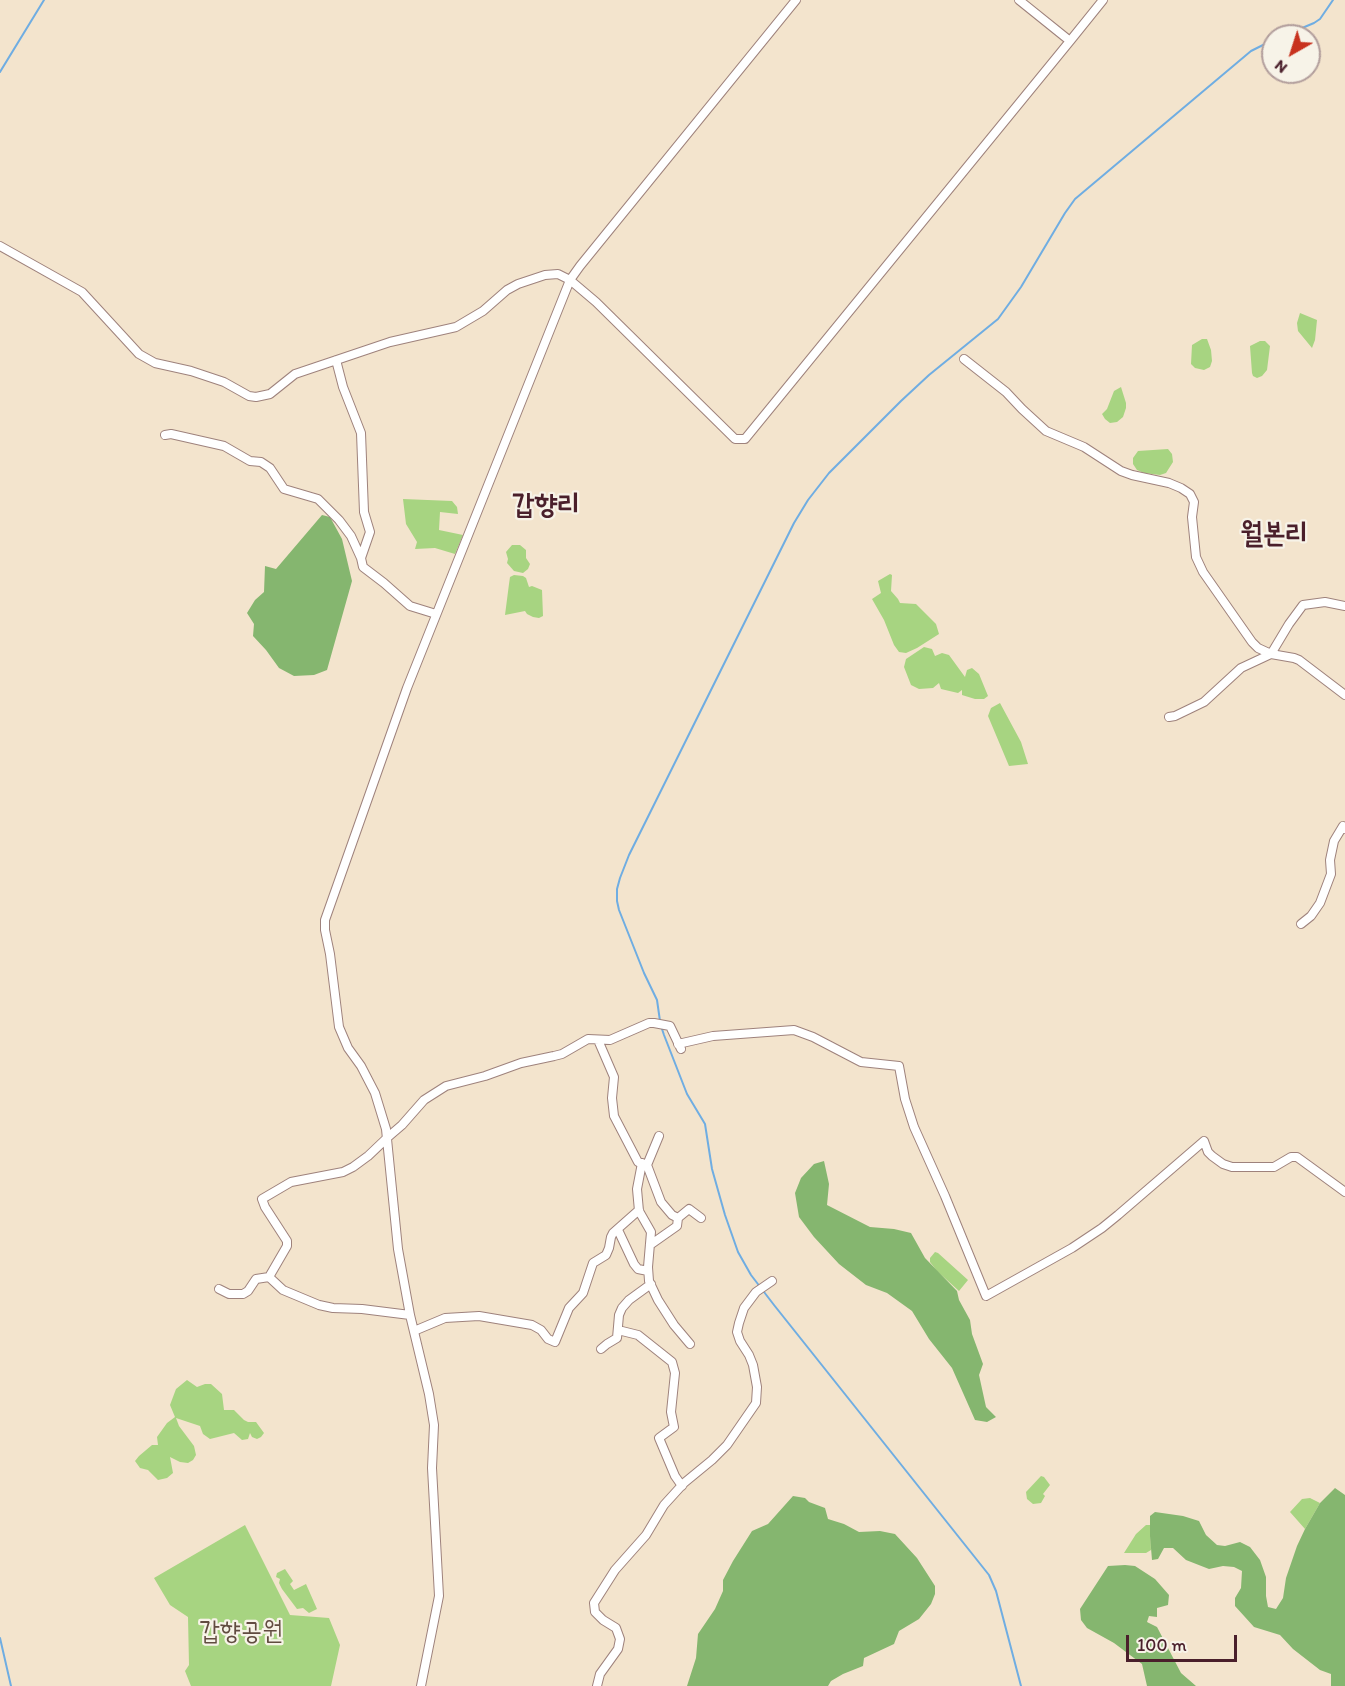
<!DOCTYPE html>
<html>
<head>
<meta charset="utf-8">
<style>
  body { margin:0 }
  #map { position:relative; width:1345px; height:1686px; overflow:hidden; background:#f3e4cd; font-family:Itim,sans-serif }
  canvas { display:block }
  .north { position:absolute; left:1261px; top:24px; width:60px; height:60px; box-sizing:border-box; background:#f7f3e8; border:2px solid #b29e9c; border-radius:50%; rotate:219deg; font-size:16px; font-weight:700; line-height:24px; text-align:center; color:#4a1f2b }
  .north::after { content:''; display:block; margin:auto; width:21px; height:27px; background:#c8321e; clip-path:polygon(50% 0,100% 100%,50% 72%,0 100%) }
  .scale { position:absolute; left:1126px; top:1635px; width:111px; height:27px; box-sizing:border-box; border:3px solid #4a1f2b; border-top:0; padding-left:8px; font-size:18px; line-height:21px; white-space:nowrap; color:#4a1f2b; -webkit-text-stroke:4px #f7f3e8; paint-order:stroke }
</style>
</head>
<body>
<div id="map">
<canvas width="1345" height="1686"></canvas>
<div class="north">N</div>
<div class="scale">100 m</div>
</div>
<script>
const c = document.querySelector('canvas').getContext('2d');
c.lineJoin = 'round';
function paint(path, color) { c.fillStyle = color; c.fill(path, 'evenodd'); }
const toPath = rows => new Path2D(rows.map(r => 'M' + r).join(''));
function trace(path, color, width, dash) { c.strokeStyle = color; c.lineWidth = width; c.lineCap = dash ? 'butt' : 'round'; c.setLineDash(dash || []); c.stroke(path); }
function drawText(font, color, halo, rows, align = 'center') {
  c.font = font + ' Itim,"Poor Story",sans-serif'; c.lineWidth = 4.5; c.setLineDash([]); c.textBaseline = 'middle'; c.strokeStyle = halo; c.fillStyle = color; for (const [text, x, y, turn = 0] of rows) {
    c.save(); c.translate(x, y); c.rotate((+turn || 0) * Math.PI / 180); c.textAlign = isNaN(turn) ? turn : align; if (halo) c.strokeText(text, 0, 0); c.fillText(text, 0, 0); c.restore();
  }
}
paint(toPath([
  [1300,313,1317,320,1315,340,1312,348,1298,331,1297,323],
  [1202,339,1207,339,1211,350,1212,361,1210,367,1204,370,1195,368,1191,364,1192,345],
  [1260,341,1265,341,1270,346,1267,370,1262,376,1257,378,1253,376,1252,373,1250,346],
  [1121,387,1126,403,1126,408,1123,417,1117,422,1110,423,1105,419,1102,414,1107,409,1114,391],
  [1168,449,1172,454,1173,462,1166,473,1160,475,1144,473,1137,470,1133,464,1133,458,1138,451],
  [403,499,452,501,457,507,458,514,440,512,439,530,463,535,455,554,435,548,415,549,417,542,406,524],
  [512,545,520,545,526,550,526,558,530,564,528,569,523,573,514,571,507,563,508,559,506,552],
  [890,574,892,575,891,591,898,599,900,603,916,604,936,624,939,634,917,648,906,653,899,652,894,645,884,620,872,599,881,593,878,581],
  [514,575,523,576,526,578,529,587,532,586,542,590,543,616,539,618,533,617,527,614,525,611,505,615,509,584,510,577],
  [924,647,932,649,935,656,942,653,949,655,965,677,967,670,972,668,979,674,988,696,984,699,975,699,962,695,962,690,958,693,941,689,939,683,933,688,919,689,911,685,904,667,906,659],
  [1000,703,1021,742,1028,764,1009,766,988,716,991,708],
  [935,1252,938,1253,968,1280,959,1291,937,1271,930,1262,930,1258],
  [187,1380,197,1387,205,1384,211,1384,222,1394,224,1410,234,1410,244,1420,248,1422,256,1422,264,1433,261,1437,257,1439,252,1437,250,1433,248,1439,242,1440,234,1433,210,1439,203,1434,200,1426,176,1418,179,1426,194,1446,196,1455,193,1460,188,1463,180,1462,170,1457,173,1473,167,1478,158,1480,148,1470,140,1468,135,1461,139,1456,152,1445,158,1445,157,1437,167,1423,175,1417,170,1405,176,1389],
  [1041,1476,1044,1477,1050,1485,1043,1494,1045,1496,1041,1503,1033,1504,1027,1499,1026,1492],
  [1310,1498,1320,1503,1305,1529,1290,1512,1302,1499],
  [245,1525,290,1615,329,1618,340,1645,331,1686,191,1686,185,1671,189,1665,188,1617,170,1605,154,1578],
  [1146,1525,1150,1525,1151,1550,1146,1553,1124,1553,1136,1534],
  [285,1569,293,1581,290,1584,294,1590,306,1584,317,1609,309,1613,303,1608,297,1609,282,1589,279,1583,280,1579,276,1577,277,1573]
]), '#a7d481');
paint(toPath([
  [322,515,330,517,342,539,352,581,327,670,314,675,294,676,279,668,266,650,253,636,254,624,247,613,255,600,264,592,265,566,276,569],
  [824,1161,829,1184,827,1205,870,1227,894,1229,911,1233,925,1258,957,1291,959,1300,970,1320,972,1334,983,1364,979,1375,986,1407,996,1417,987,1422,975,1420,952,1368,929,1339,912,1311,887,1293,866,1285,839,1264,814,1237,799,1217,795,1193,801,1178,814,1164],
  [1335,1488,1345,1495,1345,1686,1331,1686,1331,1674,1320,1670,1293,1649,1280,1635,1254,1627,1235,1606,1235,1598,1241,1588,1242,1571,1234,1567,1223,1566,1209,1569,1186,1560,1173,1548,1164,1548,1158,1559,1152,1560,1150,1536,1150,1516,1155,1512,1183,1516,1199,1521,1206,1535,1217,1545,1225,1546,1240,1542,1250,1547,1260,1560,1266,1577,1266,1596,1268,1607,1276,1609,1283,1598,1286,1578,1297,1546,1305,1529,1320,1503],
  [793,1496,805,1498,809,1502,825,1508,828,1519,844,1524,859,1532,880,1531,895,1534,917,1558,935,1586,935,1594,931,1604,919,1619,899,1631,894,1644,864,1658,863,1666,843,1674,831,1681,828,1686,687,1686,696,1658,698,1634,715,1609,723,1591,723,1580,733,1561,752,1531,768,1524],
  [1125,1565,1135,1566,1155,1579,1169,1595,1168,1605,1157,1608,1157,1617,1149,1616,1147,1622,1157,1627,1181,1673,1196,1686,1147,1686,1142,1664,1114,1643,1087,1628,1081,1620,1080,1609,1108,1566]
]), '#85b66f');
trace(toPath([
  [1283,36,1314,23,1320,19,1333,0],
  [0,72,44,0],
  [660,1021,657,1000,644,973,619,910,617,901,617,889,620,878,629,855,794,523,808,500,829,473,901,401,929,375,998,319,1021,287,1065,213,1075,199,1251,51,1273,40],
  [661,1026,664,1035,687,1094,705,1124,712,1169,725,1215,738,1252,751,1275,774,1305,989,1575,996,1591,1021,1686],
  [0,1638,11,1686]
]), '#6fade2', 2);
const minor = toPath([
  [1019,0,1070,41,1103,0],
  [0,246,82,292,139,354,155,363,191,371,224,382,249,396,256,397,270,394,295,374,390,342,456,327,483,311,507,290,518,284,545,275,558,274,570,280,596,302,735,439,745,439,1070,41],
  [964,359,1006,392,1022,409,1046,431,1084,447,1121,471,1132,475,1169,483,1181,488,1190,494,1194,502,1192,517,1196,557,1203,572,1252,642,1258,648,1271,654,1289,624,1303,605,1325,602,1345,606],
  [336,360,343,387,361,433,364,512,370,532,361,558],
  [165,435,171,434,224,446,250,461,261,462,270,468,284,489,318,499,339,520,351,536,361,558,363,567,384,583,410,606,436,614],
  [1169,717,1175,716,1204,702,1241,668,1271,654,1294,658,1299,660,1345,695],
  [1301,924,1311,916,1320,903,1331,874,1330,860,1334,841,1343,826,1345,829],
  [598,1040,614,1077,612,1098,614,1116,638,1162,647,1165,659,1136],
  [678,1044,713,1036,794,1030,813,1037,861,1062,899,1066,905,1099,914,1127,945,1196,986,1296,1072,1248,1102,1228,1118,1215,1204,1141,1208,1152,1212,1156,1223,1164,1232,1167,1274,1167,1291,1157,1297,1157,1345,1192],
  [642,1163,637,1189,639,1211,651,1232,648,1267,649,1281,658,1300,674,1325,690,1344],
  [647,1165,661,1202,672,1215,678,1218,689,1209,701,1218],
  [618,1230,634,1264,638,1269,648,1271],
  [650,1245,677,1226,678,1218],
  [269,1277,283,1290,319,1305,333,1308,362,1309,410,1315],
  [219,1289,229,1294,243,1294,248,1291,256,1279,269,1277,287,1246,287,1241,265,1207,262,1199,291,1182,343,1172,353,1167,368,1156,388,1137,402,1125,424,1100,446,1086,485,1076,521,1063,554,1056,562,1054,588,1039,610,1040,649,1023,654,1023,670,1026,681,1049],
  [618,1330,638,1335,672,1362,675,1373,671,1412,674,1427,659,1438,675,1476,682,1486],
  [414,1331,445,1318,479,1316,532,1325,541,1330,548,1339,555,1342,569,1308,583,1293,593,1263,606,1255,609,1248,611,1237,613,1233,639,1210],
  [601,1349,607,1344,617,1338,619,1315,622,1308,629,1300,651,1284],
  [421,1686,439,1596,432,1468,434,1425,429,1394,410,1315,398,1249,386,1129,375,1093,361,1066,348,1048,339,1027,330,954,325,930,325,920,407,688,570,280,580,266,796,0],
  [597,1686,600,1674,618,1649,620,1639,616,1628,603,1620,595,1612,594,1603,615,1570,646,1535,664,1505,684,1483,712,1460,727,1445,756,1403,757,1387,753,1365,749,1355,740,1341,737,1332,739,1323,744,1308,756,1292,772,1281]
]);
trace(minor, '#9e827c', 10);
trace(minor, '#fff', 8);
drawText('26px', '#614c40', '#f7f3e8', [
  ["갑향공원",241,1632]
]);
drawText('bold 28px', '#4a1f2b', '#f7f3e8', [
  ["갑향리",546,506],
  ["월본리",1274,535]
]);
</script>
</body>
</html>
